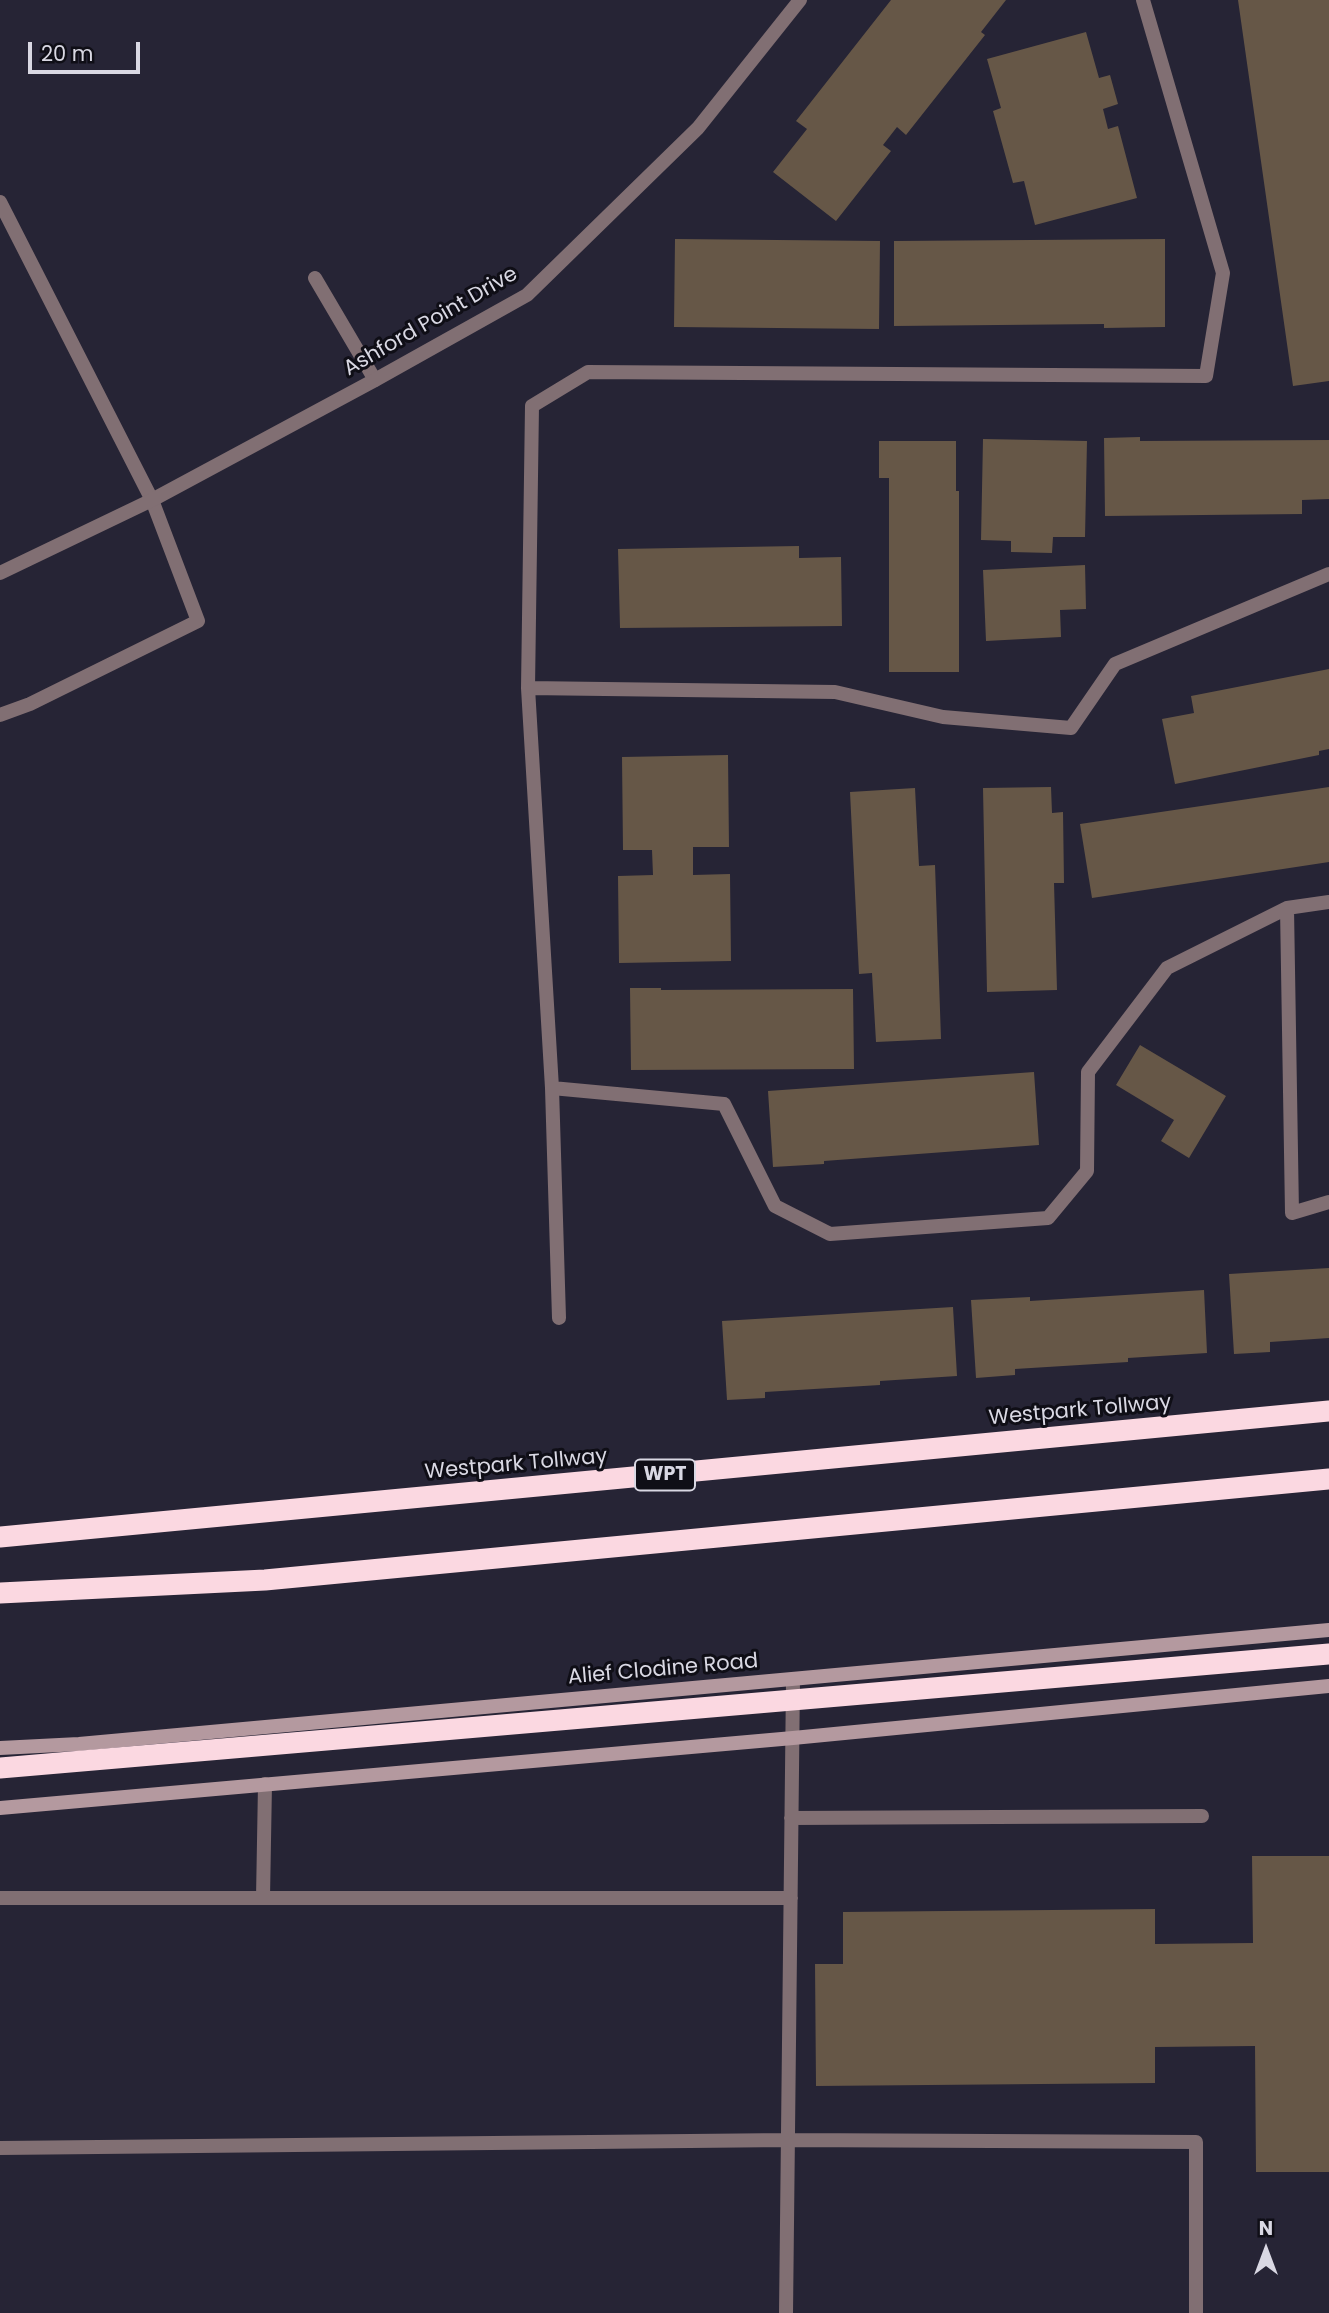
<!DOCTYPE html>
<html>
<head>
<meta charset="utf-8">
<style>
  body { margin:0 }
  #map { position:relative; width:1329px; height:2313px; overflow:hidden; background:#262435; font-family:Poppins,sans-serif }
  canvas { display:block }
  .north { position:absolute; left:1231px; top:2215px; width:70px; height:70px; -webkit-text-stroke:5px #0f0e16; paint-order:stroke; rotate:0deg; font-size:19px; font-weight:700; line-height:28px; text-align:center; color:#d9d8e3 }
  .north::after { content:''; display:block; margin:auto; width:24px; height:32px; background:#d9d8e3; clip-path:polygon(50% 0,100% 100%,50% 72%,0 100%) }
  .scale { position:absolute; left:28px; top:42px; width:112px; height:32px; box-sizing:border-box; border:4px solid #d9d8e3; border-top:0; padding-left:9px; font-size:21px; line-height:24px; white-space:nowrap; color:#d9d8e3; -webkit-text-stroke:5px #0f0e16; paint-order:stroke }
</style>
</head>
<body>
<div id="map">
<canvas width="1329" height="2313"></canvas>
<div class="north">N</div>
<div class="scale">20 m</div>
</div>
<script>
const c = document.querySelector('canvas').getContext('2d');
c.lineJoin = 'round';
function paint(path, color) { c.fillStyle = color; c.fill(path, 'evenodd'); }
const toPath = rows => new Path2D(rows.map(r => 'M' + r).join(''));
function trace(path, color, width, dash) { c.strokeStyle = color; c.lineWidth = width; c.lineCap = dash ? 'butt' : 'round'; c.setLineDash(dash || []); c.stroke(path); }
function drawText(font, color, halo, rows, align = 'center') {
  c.font = font + ' Poppins,sans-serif'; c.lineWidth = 6; c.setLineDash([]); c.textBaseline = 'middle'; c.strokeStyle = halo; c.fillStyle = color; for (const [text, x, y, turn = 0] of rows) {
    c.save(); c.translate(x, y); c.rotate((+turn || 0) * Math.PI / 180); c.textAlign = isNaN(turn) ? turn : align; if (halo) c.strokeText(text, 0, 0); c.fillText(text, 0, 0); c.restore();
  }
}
paint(toPath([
  [891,0,1006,0,981,32,985,35,906,135,897,127,883,145,891,151,836,221,773,172,807,129,796,121],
  [1238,0,1329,0,1329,381,1293,386],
  [1086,32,1099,78,1110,75,1118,104,1103,109,1108,129,1118,126,1137,198,1035,225,1024,181,1013,183,993,111,1001,108,987,59],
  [675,239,880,241,879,329,674,327],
  [1165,239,1165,327,1104,328,1104,324,894,326,894,241],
  [1140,437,1140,441,1329,440,1329,499,1302,500,1302,514,1105,516,1104,438],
  [983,439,1087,441,1085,537,1053,537,1052,553,1011,552,1011,541,981,540],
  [879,441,956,441,956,491,959,491,959,672,889,672,889,478,879,478],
  [799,546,799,558,841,557,842,626,620,628,618,549],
  [1085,565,1086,609,1060,610,1061,637,986,641,983,570],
  [1329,669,1329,749,1319,751,1319,755,1175,784,1162,719,1194,713,1191,696],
  [728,755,729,847,693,847,693,875,730,874,731,961,619,963,618,876,653,875,652,850,623,850,622,757],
  [1051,787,1052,813,1063,812,1064,883,1054,883,1057,990,987,992,983,788],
  [1329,787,1329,862,1092,898,1080,824],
  [915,788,919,866,935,865,941,1039,876,1042,872,973,859,974,850,792],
  [630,988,661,988,661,990,853,989,854,1069,631,1070],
  [1140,1045,1226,1096,1189,1158,1161,1141,1174,1120,1116,1085],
  [1034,1072,1039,1145,824,1161,824,1164,773,1167,768,1091],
  [1329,1268,1329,1338,1270,1342,1270,1352,1234,1354,1229,1274],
  [1204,1290,1207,1353,1128,1358,1128,1362,1015,1369,1015,1375,976,1378,971,1300,1030,1297,1030,1301],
  [953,1307,957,1376,880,1381,880,1385,765,1392,765,1398,727,1400,722,1321],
  [1252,1856,1329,1856,1329,2172,1256,2172,1255,2046,1155,2047,1155,2083,816,2086,815,1964,843,1964,843,1912,1155,1909,1155,1944,1253,1943]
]), '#665747');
trace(toPath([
  [0,202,152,500,198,621,30,704,0,715],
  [315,278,375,380],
  [528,688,835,692,943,717,1071,728,1115,664,1329,574],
  [1287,908,1292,1213,1329,1202],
  [552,1088,724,1104,775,1206,830,1234,1048,1218,1087,1171,1088,1072,1167,968,1287,908,1329,902],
  [559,1318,552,1088,528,688,532,406,588,372,1206,376,1223,273,1143,0],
  [791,1818,1202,1816],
  [0,1898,791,1898],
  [263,1898,265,1784],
  [0,2148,788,2140,1196,2142,1196,2313],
  [786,2313,793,1680]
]), '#816f73', 14);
trace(toPath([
  [0,573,152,500,375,380,527,295,698,128,800,0]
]), '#816f73', 14);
trace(toPath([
  [0,1748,79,1744,1329,1630],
  [0,1808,793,1738,1329,1686]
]), '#b4999f', 14);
trace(toPath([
  [0,1537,1329,1411],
  [0,1593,265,1580,1329,1479]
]), '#fbd8e1', 21);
trace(toPath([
  [0,1768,1329,1654]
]), '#fbd8e1', 21);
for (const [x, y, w] of [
  [665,1475,60]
]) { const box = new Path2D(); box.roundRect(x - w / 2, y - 15.5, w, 31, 5); c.fillStyle = '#0f0e16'; c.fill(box); trace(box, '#d9d8e3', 2); }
drawText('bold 19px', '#d9d8e3', null, [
  ["WPT",665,1475]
]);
drawText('21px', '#d9d8e3', '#0f0e16', [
  ["Ashford Point Drive",431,322,-30],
  ["Westpark Tollway",1080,1411,-5],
  ["Westpark Tollway",516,1465,-5],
  ["Alief Clodine Road",663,1670,-5]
]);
</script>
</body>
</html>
